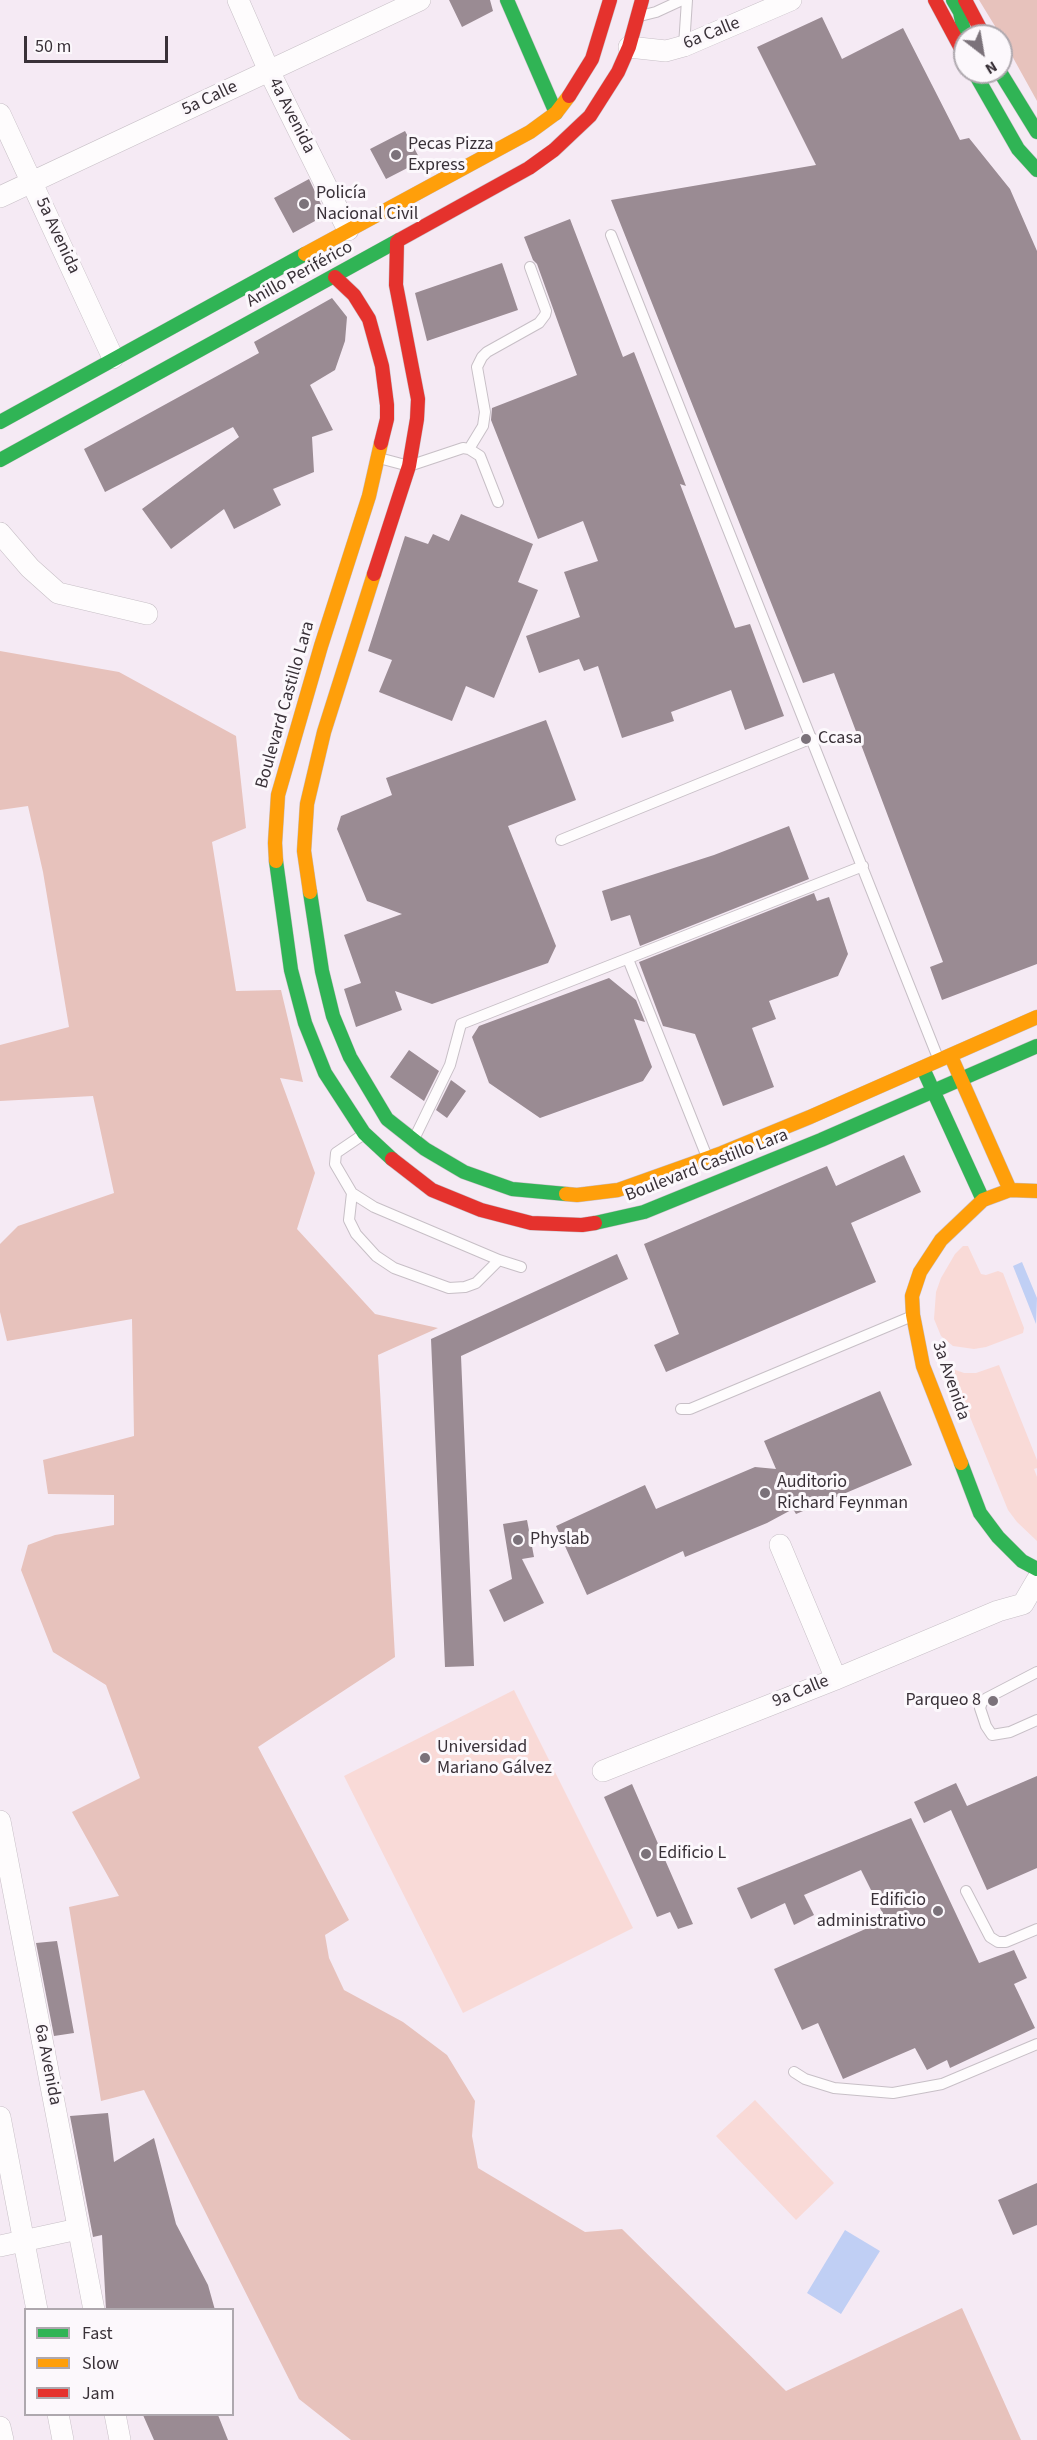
<!DOCTYPE html>
<html>
<head>
<meta charset="utf-8">
<style>
  body { margin:0 }
  #map { position:relative; width:1037px; height:2440px; overflow:hidden; background:#f5eaf4; font-family:"Source Sans 3",sans-serif }
  canvas { display:block }
  .legend { position:absolute; left:24px; top:2308px; width:210px; height:108px; box-sizing:border-box; background:#fcf8fc; border:2px solid #aea8ae; margin:0; padding:8px 10px; list-style:none; font-size:18px; color:#393138 }
  .legend li { display:flex; align-items:center; gap:12px; height:30px }
  .legend b { width:30px; border:2px solid #aea8ae }
  .north { position:absolute; left:953px; top:24px; width:60px; height:60px; box-sizing:border-box; background:#fcf8fc; border:2px solid #aea8ae; border-radius:50%; rotate:149deg; font-size:16px; font-weight:700; line-height:24px; text-align:center; color:#393138 }
  .north::after { content:''; display:block; margin:auto; width:21px; height:27px; background:#7b727a; clip-path:polygon(50% 0,100% 100%,50% 72%,0 100%) }
  .scale { position:absolute; left:24px; top:36px; width:144px; height:27px; box-sizing:border-box; border:3px solid #393138; border-top:0; padding-left:8px; font-size:18px; line-height:21px; white-space:nowrap; color:#393138; -webkit-text-stroke:4px #fcf8fc; paint-order:stroke }
</style>
</head>
<body>
<div id="map">
<canvas width="1037" height="2440"></canvas>
<ul class="legend">
<li><b style="height:8px;background:#30b455"></b>Fast</li>
<li><b style="height:8px;background:#ff9f0a"></b>Slow</li>
<li><b style="height:8px;background:#e5322d"></b>Jam</li>
</ul>
<div class="north">N</div>
<div class="scale">50 m</div>
</div>
<script>
const c = document.querySelector('canvas').getContext('2d');
c.lineJoin = 'round';
function paint(path, color) { c.fillStyle = color; c.fill(path, 'evenodd'); }
const toPath = rows => new Path2D(rows.map(r => 'M' + r).join(''));
function trace(path, color, width, dash) { c.strokeStyle = color; c.lineWidth = width; c.lineCap = dash ? 'butt' : 'round'; c.setLineDash(dash || []); c.stroke(path); }
function drawText(font, color, halo, rows, align = 'center') {
  c.font = font + ' "Source Sans 3",sans-serif'; c.lineWidth = 6; c.setLineDash([]); c.textBaseline = 'middle'; c.strokeStyle = halo; c.fillStyle = color; for (const [text, x, y, turn = 0] of rows) {
    c.save(); c.translate(x, y); c.rotate((+turn || 0) * Math.PI / 180); c.textAlign = isNaN(turn) ? turn : align; if (halo) c.strokeText(text, 0, 0); c.fillText(text, 0, 0); c.restore();
  }
}
paint(toPath([
  [963,1246,968,1246,981,1274,986,1275,998,1271,1003,1273,1024,1328,1023,1333,986,1347,974,1349,953,1346,941,1336,934,1319,936,1292,941,1278,955,1254],
  [999,1365,1037,1460,1037,1468,1034,1469,1037,1477,1037,1541,1017,1522,1008,1510,950,1368,964,1373,976,1373],
  [514,1690,633,1928,463,2013,344,1776],
  [755,2100,834,2183,796,2220,716,2136]
]), '#f9dad7');
paint(toPath([
  [979,0,1037,0,1037,101,1001,36],
  [0,651,119,672,236,736,246,828,212,842,236,991,281,990,303,1082,280,1078,315,1173,297,1229,375,1314,438,1328,378,1355,395,1657,258,1747,349,1920,325,1935,329,1958,344,1990,403,2022,447,2055,475,2101,472,2136,478,2168,585,2232,622,2229,786,2391,962,2308,1021,2440,351,2440,299,2399,144,2090,101,2101,69,1907,119,1896,72,1812,140,1778,106,1685,53,1652,21,1570,28,1545,55,1535,114,1525,114,1495,48,1494,43,1460,134,1436,132,1319,7,1341,0,1312,0,1244,18,1226,114,1193,93,1096,0,1101,0,1045,69,1027,43,872,28,806,0,810]
]), '#e7c2bc');
paint(toPath([
  [1022,1262,1037,1298,1036,1324,1013,1266],
  [845,2230,880,2251,841,2314,807,2293]
]), '#c0cff4');
paint(toPath([
  [449,0,490,0,493,11,462,27],
  [822,17,842,59,903,28,960,140,969,138,1010,189,1037,251,1037,964,942,1000,930,967,943,962,834,673,803,683,611,200,816,165,757,47],
  [405,131,421,161,386,179,370,149],
  [309,179,326,215,293,233,274,198],
  [570,219,623,357,634,352,686,486,680,484,735,628,750,624,784,716,745,730,731,690,671,712,674,721,622,738,598,666,584,671,579,659,539,673,526,636,580,617,564,572,598,561,583,521,538,539,491,420,492,408,577,375,537,264,533,260,524,237],
  [502,263,518,310,427,341,415,293],
  [332,298,347,317,345,341,335,370,310,385,333,430,312,437,314,472,273,489,281,505,234,529,224,509,171,549,142,509,239,437,233,427,105,492,84,449,259,353,254,342],
  [461,514,533,544,518,582,538,590,494,698,466,686,452,721,379,692,392,660,368,651,405,536,428,544,433,534,449,541],
  [546,720,576,800,508,826,556,946,548,963,432,1004,395,991,402,1010,356,1027,344,989,361,983,344,935,402,914,367,901,337,829,341,816,392,795,386,778],
  [789,826,809,879,640,946,630,915,611,921,602,891,714,855],
  [814,893,817,901,829,897,848,954,838,976,769,1001,776,1019,752,1028,774,1087,723,1106,695,1034,663,1026,639,962],
  [609,978,636,1000,645,1022,634,1019,652,1067,643,1081,540,1118,489,1083,472,1037,479,1026],
  [409,1050,439,1071,424,1101,390,1077],
  [451,1080,466,1091,447,1118,436,1110],
  [904,1155,921,1192,851,1223,876,1282,666,1372,654,1345,679,1334,644,1244,827,1166,836,1186],
  [617,1254,628,1279,461,1356,474,1666,445,1667,431,1339],
  [880,1391,912,1465,796,1514,793,1509,767,1523,685,1557,683,1551,587,1595,556,1526,645,1485,656,1509,755,1467,776,1469,764,1441],
  [527,1520,534,1557,522,1559,544,1603,504,1622,489,1590,512,1579,503,1524],
  [1037,1776,1037,1868,987,1890,951,1810,924,1823,914,1802,956,1783,967,1806],
  [632,1784,693,1924,678,1929,670,1912,657,1917,604,1797],
  [911,1818,979,1963,1014,1950,1027,1978,1014,1984,1035,2028,950,2068,947,2060,927,2070,915,2048,843,2079,818,2023,802,2030,774,1969,886,1920,861,1870,804,1895,814,1915,794,1925,785,1903,751,1919,737,1888],
  [57,1941,74,2033,54,2036,36,1943],
  [108,2113,114,2162,154,2138,176,2224,208,2285,215,2310,106,2310,102,2235,93,2237,70,2116],
  [1037,2183,1037,2225,1013,2235,998,2200],
  [143,2415,218,2415,228,2440,154,2440]
]), '#9a8b93');
const lane = toPath([
  [644,15,656,12,682,0],
  [684,46,687,0],
  [611,235,938,1058],
  [469,449,483,426,485,412,477,367,482,357,487,352,539,323,545,315,546,311,530,267],
  [379,458,409,466,463,448,469,449,480,456,498,502],
  [561,840,812,738],
  [628,959,707,1157],
  [364,1134,336,1153,335,1164,352,1193,374,1207,499,1260,521,1267],
  [415,1137,450,1065,461,1024,863,866],
  [352,1193,349,1220,356,1234,376,1256,394,1268,449,1288,465,1287,476,1283,499,1260],
  [681,1409,690,1409,910,1317],
  [1037,1672,987,1698,982,1702,980,1708,986,1726,992,1735,1010,1732,1037,1720],
  [966,1891,990,1937,998,1942,1006,1942,1037,1929],
  [794,2072,805,2079,834,2088,893,2093,942,2084,1037,2044]
]);
const street = toPath([
  [238,0,269,71,348,230],
  [629,47,666,51,684,46,791,0],
  [0,114,113,358],
  [0,197,420,0],
  [0,533,30,568,58,593,147,614],
  [780,1545,836,1679],
  [603,1771,836,1679,998,1611,1023,1604,1037,1580],
  [0,1821,94,2310],
  [0,2117,37,2310],
  [0,2246,78,2229],
  [58,2414,63,2440],
  [115,2414,120,2440],
  [0,2427,3,2440]
]);
const fast = toPath([
  [507,0,556,113],
  [953,0,960,12,965,36],
  [974,72,1018,149,1037,170],
  [1000,72,1037,132],
  [0,422,305,254],
  [0,460,399,240],
  [276,861,291,970,305,1023,325,1073,364,1133,392,1159],
  [310,892,322,971,333,1016,350,1057,387,1119,425,1149,464,1172,512,1189,566,1194],
  [925,1073,983,1200],
  [595,1223,644,1212,821,1140,1037,1046],
  [961,1463,980,1513,998,1537,1022,1561,1037,1569]
]);
const slow = toPath([
  [305,254,530,132,556,113,569,96],
  [276,861,275,843,278,795,321,646,369,496,381,443],
  [310,892,304,851,307,804,324,732,374,574],
  [953,1061,1010,1190],
  [566,1194,577,1195,618,1190,722,1153,810,1117,1037,1017],
  [961,1463,923,1366,913,1315,912,1296,920,1272,941,1240,983,1200,1010,1190,1037,1191]
]);
const jam = toPath([
  [935,0,965,56],
  [965,0,984,36],
  [569,96,592,59,610,0],
  [399,240,529,168,554,150,590,116,618,72,629,47,642,0],
  [335,277,354,295,369,319,382,366,387,405,387,419,381,443],
  [374,574,409,466,417,419,418,399,396,285,397,242],
  [392,1159,432,1190,481,1210,531,1223,582,1225,595,1223]
]);
trace(lane, '#c7bfc6', 12);
trace(street, '#c7bfc6', 22);
trace(fast, '#c7bfc6', 15);
trace(slow, '#c7bfc6', 15);
trace(jam, '#c7bfc6', 15);
trace(lane, '#fefcfd', 10);
trace(street, '#fefcfd', 21);
trace(fast, '#30b455', 14);
trace(slow, '#ff9f0a', 14);
trace(jam, '#e5322d', 14);
for (const [x, y, r, color] of [
  [396,155,6,"#7b727a"],
  [304,204,6,"#7b727a"],
  [806,739,6,"#7b727a"],
  [765,1493,6,"#7b727a"],
  [518,1540,6,"#7b727a"],
  [993,1701,6,"#7b727a"],
  [425,1758,6,"#7b727a"],
  [646,1854,6,"#7b727a"],
  [938,1911,6,"#7b727a"]
]) { const dot = new Path2D(); dot.arc(x, y, r, 0, 2 * Math.PI); c.fillStyle = color; c.fill(dot); trace(dot, '#fcf8fc', 2); }
drawText('18px', '#393138', '#fcf8fc', [
  ["6a Calle",712,34,-22],
  ["5a Calle",210,99,-25],
  ["4a Avenida",291,116,63],
  ["5a Avenida",57,236,65],
  ["Anillo Periférico",300,275,-29],
  ["Boulevard Castillo Lara",286,705,-74],
  ["Boulevard Castillo Lara",707,1166,-21],
  ["3a Avenida",950,1381,71],
  ["9a Calle",801,1692,-22],
  ["6a Avenida",47,2065,79]
]);
drawText('18px', '#393138', '#fcf8fc', [
  ["Pecas Pizza",408,145],
  ["Express",408,166],
  ["Policía",316,194],
  ["Nacional Civil",316,215],
  ["Ccasa",818,739],
  ["Auditorio",777,1483],
  ["Richard Feynman",777,1504],
  ["Physlab",530,1540],
  ["Parqueo 8",981,1701,"right"],
  ["Universidad",437,1748],
  ["Mariano Gálvez",437,1769],
  ["Edificio L",658,1854],
  ["Edificio",926,1901,"right"],
  ["administrativo",926,1922,"right"]
], 'left');
</script>
</body>
</html>
